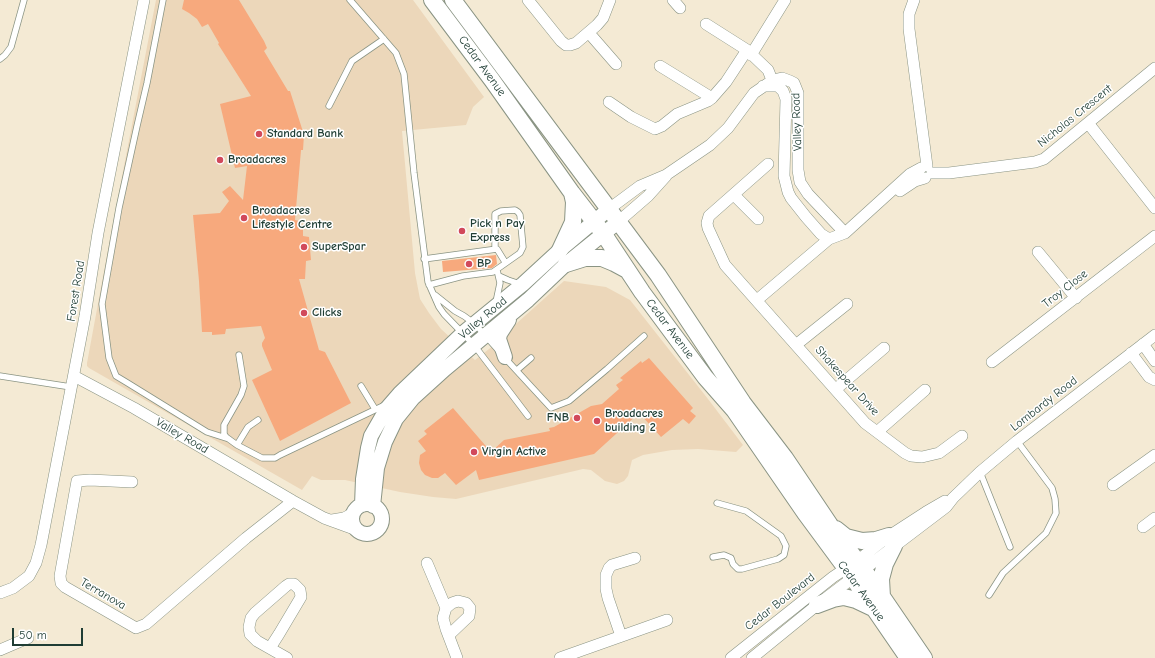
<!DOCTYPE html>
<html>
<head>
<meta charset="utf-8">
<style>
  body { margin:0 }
  #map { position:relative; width:1155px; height:658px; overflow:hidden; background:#f4ead4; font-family:"Comic Neue",sans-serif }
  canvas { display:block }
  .scale { position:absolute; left:12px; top:628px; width:71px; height:18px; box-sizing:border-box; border:2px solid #1f3d34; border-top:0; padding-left:5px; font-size:12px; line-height:14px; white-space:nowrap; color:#1f3d34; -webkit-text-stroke:3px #fff; paint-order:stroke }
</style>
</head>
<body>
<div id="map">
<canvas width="1155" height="658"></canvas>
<div class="scale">50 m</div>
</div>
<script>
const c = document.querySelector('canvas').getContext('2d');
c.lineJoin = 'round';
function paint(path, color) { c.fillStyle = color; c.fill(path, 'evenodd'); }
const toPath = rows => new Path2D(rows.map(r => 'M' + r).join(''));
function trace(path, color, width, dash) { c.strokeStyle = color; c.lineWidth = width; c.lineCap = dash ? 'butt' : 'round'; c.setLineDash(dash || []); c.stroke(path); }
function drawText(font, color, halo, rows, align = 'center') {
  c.font = font + ' "Comic Neue",sans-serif'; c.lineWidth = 3; c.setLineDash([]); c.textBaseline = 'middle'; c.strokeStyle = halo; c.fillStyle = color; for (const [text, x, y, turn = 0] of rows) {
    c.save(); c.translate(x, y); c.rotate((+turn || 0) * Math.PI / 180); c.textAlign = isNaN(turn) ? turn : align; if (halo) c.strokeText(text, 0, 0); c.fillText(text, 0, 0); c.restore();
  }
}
paint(toPath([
  [156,0,413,0,484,97,473,107,466,125,402,131,415,273,420,299,429,313,441,329,475,360,503,338,508,331,564,281,606,287,630,300,708,399,743,445,736,452,698,449,672,450,643,455,632,460,628,476,624,481,617,484,605,481,591,470,583,469,456,499,433,497,400,492,345,480,321,480,312,476,302,490,89,368,87,366,87,363,110,239]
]), '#ecd7ba');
paint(toPath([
  [184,0,239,0,264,41,267,48,264,51,288,91,290,91,304,135,303,150,301,150,295,220,299,221,300,226,303,226,303,236,309,237,311,260,306,261,305,279,299,279,319,350,325,352,351,403,280,441,252,380,272,370,262,346,262,343,265,338,261,326,226,329,225,334,212,335,212,332,202,332,199,281,193,215,220,213,229,201,222,192,230,186,243,200,247,166,235,168,220,104,251,96,218,44,219,43,208,24,202,27,197,19,189,13,182,9],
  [496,255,497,264,492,268,443,272,442,261],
  [649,358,693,408,690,411,696,416,689,424,683,419,661,437,639,413,594,454,479,480,476,470,456,485,445,473,438,478,432,478,425,475,421,470,419,463,420,455,426,451,418,441,427,434,424,431,453,408,491,452,504,440,550,431,549,428,554,427,591,406,602,404,619,389,616,385,623,380,620,378,641,361,642,363]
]), '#f7a97d');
const service = toPath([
  [163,0,147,83,137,126,119,208,102,304,109,358,116,376,126,382,207,432,229,439],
  [350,0,396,53,404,74,414,173,428,282,439,307,444,314,474,345,528,416],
  [0,59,5,55,11,47,24,0],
  [329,106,352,61,384,39],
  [424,259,497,249,505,262],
  [499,276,508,280,520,284],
  [429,285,463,276,493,272,520,253,523,247,520,215,518,212,515,210,501,211,495,214,495,249],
  [435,295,455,311,464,316,475,324,499,351],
  [496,302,500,283,497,270],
  [239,355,244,386,241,395,224,425,224,434,226,437,237,445,262,458,275,458,280,455,385,405],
  [504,357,551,408,569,401,607,369,644,336],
  [517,370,531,358],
  [0,376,71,387],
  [361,386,375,409],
  [237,445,248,427,258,420],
  [980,472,1010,547],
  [713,557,724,555,731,558,733,564,738,569,742,569,778,559,784,555,786,546,781,536,746,511,717,503],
  [989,595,1003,573,1046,533,1056,513,1055,499,1052,488,1017,441]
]);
const minor = toPath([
  [528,0,561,41,566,45,570,45,576,43,597,25,603,18,610,0],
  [673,0,680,8],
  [914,0,909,14,909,29,927,166],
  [706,24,747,50,768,70,774,85],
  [589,33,616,64],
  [751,55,785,0],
  [660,66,712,98,726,82,747,50],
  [763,86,778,86,783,91,786,99,784,176,788,192,791,198,806,217,821,234,829,239],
  [609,102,631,117,655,129,662,126,677,114,708,101,712,98],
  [1088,123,1155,208],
  [768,164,709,216,707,223,708,228,725,265,865,423,905,453,911,456,922,457,939,453,962,436],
  [932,173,949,173,1035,162,1044,159,1155,68],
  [900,191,915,181,925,178],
  [734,195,758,219],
  [609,209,640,186,666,175,710,145,728,128,754,93,773,80,782,78,790,81,794,83,798,93,798,170,800,182,808,194,845,233],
  [618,222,648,196,666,176],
  [1038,252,1076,298],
  [757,300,829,239,845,233,910,174,921,168],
  [797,344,847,304],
  [1143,344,1155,361],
  [1131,353,1149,377,1155,380],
  [992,362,1155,236],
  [74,376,134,408,293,501,324,518,357,530],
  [836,389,884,348],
  [877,432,925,390],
  [132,482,90,480,77,481,60,576,61,583,65,587,136,628,146,624,246,538,293,501],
  [1113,485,1155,455],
  [332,520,344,518,354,513],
  [1143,527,1155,518],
  [427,563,446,608],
  [0,593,13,588,29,576,36,563,41,545,85,316,98,233,144,0],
  [449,635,469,616,470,608,466,603,458,601,452,603,446,608,443,618,446,629,457,658],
  [621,636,608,598,606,589,606,575,609,568,612,565,635,558],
  [270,648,279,634,301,597,300,590,294,584,289,584,286,586,255,613,251,618,249,627,250,634,257,641,287,658],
  [0,650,28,638],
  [560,658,667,620],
  [731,658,833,577,857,561,889,536,926,512,945,501],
  [752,658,817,605,946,507,953,498,980,472,1017,441,1155,335]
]);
const tertiary = toPath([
  [505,357,499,339,500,334,509,320],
  '352 519a15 15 0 1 1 30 0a15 15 0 1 1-30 0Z',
  [362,505,363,479,368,448,371,436,387,408,400,393,463,333,523,284,560,250,609,209],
  [373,506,377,468,385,442,396,419,413,398,445,369,528,300,566,264,618,222]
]);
const secondary = toPath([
  [432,0,492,80,572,193,603,233,642,292,705,377,734,410,805,513,853,578,908,658],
  [453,0,658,275,743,403,785,458,830,525,864,570,924,658],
  [560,250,573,222,574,202,572,193],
  [566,264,585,258,602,258,614,263,627,270],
  [836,529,846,537,862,541,876,540,889,536],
  [882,597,881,579,885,564,894,546],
  [817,605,833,599,844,597,856,600,875,609]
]);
trace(service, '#8a9484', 7);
trace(minor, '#8a9484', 12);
trace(tertiary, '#8a9484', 16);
trace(secondary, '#8a9484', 18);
trace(service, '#fff', 5.5);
trace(minor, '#fff', 11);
trace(tertiary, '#fff', 14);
trace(secondary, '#fff', 16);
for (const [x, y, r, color] of [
  [259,134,4,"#d1495b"],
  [220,160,4,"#d1495b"],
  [244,218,4,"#d1495b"],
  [462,231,4,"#d1495b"],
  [304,247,4,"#d1495b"],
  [469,264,4,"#d1495b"],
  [304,313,4,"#d1495b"],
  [577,418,4,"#d1495b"],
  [597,421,4,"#d1495b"],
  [474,452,4,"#d1495b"]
]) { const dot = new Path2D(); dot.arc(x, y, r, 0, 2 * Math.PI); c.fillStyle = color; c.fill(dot); trace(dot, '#fff', 1.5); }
drawText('12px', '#1f3d34', '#fff', [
  ["Cedar Avenue",482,66,54],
  ["Nicholas Crescent",1075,116,-39],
  ["Valley Road",797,122,-92],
  ["Troy Close",1065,289,-38],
  ["Forest Road",76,291,-81],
  ["Valley Road",483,318,-40],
  ["Cedar Avenue",670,329,53],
  ["Shakespear Drive",847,381,48],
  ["Lombardy Road",1044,404,-38],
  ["Valley Road",182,436,30],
  ["Cedar Avenue",861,591,54],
  ["Terranova",103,594,30],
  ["Cedar Boulevard",780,602,-38]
]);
drawText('bold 12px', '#1f3d34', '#fff', [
  ["Standard Bank",267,134],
  ["Broadacres",228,160],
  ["Broadacres",252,211],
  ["Lifestyle Centre",252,225],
  ["Pick n Pay",470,224],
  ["Express",470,238],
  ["SuperSpar",312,247],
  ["BP",477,264],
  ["Clicks",312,313],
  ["Broadacres",605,414],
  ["building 2",605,428],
  ["FNB",569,418,"right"],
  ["Virgin Active",482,452]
], 'left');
</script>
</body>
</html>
